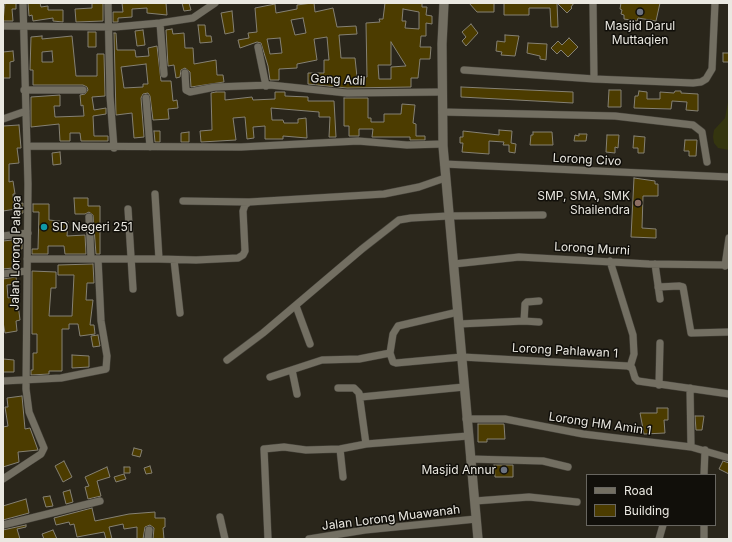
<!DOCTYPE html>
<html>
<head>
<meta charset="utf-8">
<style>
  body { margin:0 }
  #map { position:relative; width:732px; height:542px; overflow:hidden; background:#2a261b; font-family:Inter,sans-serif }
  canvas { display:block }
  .frame { position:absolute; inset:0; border:4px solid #eae8e1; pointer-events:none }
  .legend { position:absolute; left:586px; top:474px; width:130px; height:52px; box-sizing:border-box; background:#110f0a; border:1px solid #686660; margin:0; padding:5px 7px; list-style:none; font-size:12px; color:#eae8e1 }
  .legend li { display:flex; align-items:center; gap:8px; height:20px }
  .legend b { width:20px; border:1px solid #686660 }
</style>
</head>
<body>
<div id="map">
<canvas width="732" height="542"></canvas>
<div class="frame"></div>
<ul class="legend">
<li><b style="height:5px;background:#736f62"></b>Road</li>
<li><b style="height:11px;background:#4c3c00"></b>Building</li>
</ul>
</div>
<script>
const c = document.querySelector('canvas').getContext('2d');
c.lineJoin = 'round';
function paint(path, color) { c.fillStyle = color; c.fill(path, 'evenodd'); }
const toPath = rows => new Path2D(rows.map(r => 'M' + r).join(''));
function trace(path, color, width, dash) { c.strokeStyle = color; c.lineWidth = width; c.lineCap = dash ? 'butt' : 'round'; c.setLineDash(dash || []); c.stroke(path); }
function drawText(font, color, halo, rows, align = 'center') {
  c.font = font + ' Inter,sans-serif'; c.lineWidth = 3; c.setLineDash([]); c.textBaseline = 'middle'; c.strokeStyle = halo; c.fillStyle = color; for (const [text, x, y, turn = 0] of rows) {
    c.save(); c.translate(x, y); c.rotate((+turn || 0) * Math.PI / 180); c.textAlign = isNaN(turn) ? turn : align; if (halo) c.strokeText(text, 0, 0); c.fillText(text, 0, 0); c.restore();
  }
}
paint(toPath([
  [729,97,729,150,718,148,714,143,713,137,714,130,725,118]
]), '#34350f');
const building = toPath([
  [5,3,16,3,16,9,12,9,13,21,3,21,5,3],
  [28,3,40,3,41,7,48,6,48,10,63,10,63,22,53,21,53,18,33,21,32,15,29,16,28,3],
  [92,3,103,3,103,21,76,22,75,9,92,8,92,3],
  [122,3,166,3,167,15,147,13,147,8,132,9,132,17,118,18,118,22,113,22,113,12,123,12,122,3],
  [182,3,189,3,191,10,184,11,182,3],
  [312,3,314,3,315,12,333,8,337,27,356,26,357,34,339,35,341,58,355,58,357,77,367,77,366,23,380,22,379,19,383,19,385,3,422,3,422,7,427,7,426,15,432,16,432,24,426,23,426,36,421,36,420,47,431,47,430,59,420,59,418,78,411,78,411,87,347,88,308,84,308,73,324,73,324,60,329,60,327,37,314,39,317,60,297,64,297,68,279,69,279,80,270,80,268,66,261,43,257,42,240,48,238,40,249,38,248,33,257,32,255,8,275,4,276,13,297,9,297,5,312,3],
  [403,9,419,12,419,29,405,28,406,21,402,21,403,9],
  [303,18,306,33,295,35,291,20,303,18],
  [280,38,282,53,270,54,267,39,280,38],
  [391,42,406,66,391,67,391,79,379,79,378,65,391,65,391,42],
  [469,3,494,3,494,12,477,12,469,3],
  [504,3,574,3,571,7,572,8,567,13,557,3,558,27,551,27,550,8,529,8,529,15,504,15,504,3],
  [621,3,660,3,656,21,638,18,637,21,624,19,624,15,621,14,622,10,620,9,621,3],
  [232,11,234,32,225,34,221,13,232,11],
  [471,24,478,33,466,46,462,41,466,37,462,32,471,24],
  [198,25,205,25,206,36,211,36,212,42,200,43,198,25],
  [172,29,173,34,184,33,185,48,193,48,194,64,216,60,217,75,223,75,224,82,191,87,190,72,185,68,181,70,180,77,176,78,174,65,168,66,166,30,172,29],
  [143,30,145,45,137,46,135,31,143,30],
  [88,32,96,32,96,47,88,47,88,32],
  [114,33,116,33,117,50,135,50,136,57,149,56,148,48,157,46,161,81,171,81,173,101,177,100,178,108,168,109,169,119,153,120,150,96,148,93,143,94,141,98,144,137,134,138,132,113,116,115,114,33],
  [146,64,148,84,143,84,143,87,124,88,121,67,146,64],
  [505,35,519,36,515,56,501,55,502,52,496,51,497,41,505,42,505,35],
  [42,36,42,39,72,36,76,76,97,76,97,54,104,54,105,96,92,97,94,110,106,108,106,114,93,116,94,136,108,136,108,141,81,141,80,133,70,133,70,141,60,141,59,124,31,127,31,97,60,95,60,106,54,106,55,117,84,116,83,105,81,106,80,95,85,94,88,90,87,87,83,85,33,85,33,70,30,70,31,37,42,36],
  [52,51,53,62,42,62,42,52,52,51],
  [569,38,578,47,568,57,561,50,557,54,551,48,558,41,562,45,569,38],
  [528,43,547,44,546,60,540,59,540,56,527,53,528,43],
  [13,51,14,61,10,62,10,78,3,78,3,52,13,51],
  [723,53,729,53,729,62,723,62,723,53],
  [461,87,573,92,573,103,461,97,461,87],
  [609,90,621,90,621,107,608,107,609,90],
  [639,91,647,92,647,99,660,99,660,92,674,93,675,91,681,91,681,93,698,94,698,111,686,110,687,102,672,101,671,109,634,108,635,96,638,96,639,91],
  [216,92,225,92,225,100,252,97,253,100,275,99,275,92,285,92,285,96,308,97,308,101,334,101,336,137,329,137,330,117,319,117,319,112,271,108,272,120,283,120,284,123,298,123,298,119,306,118,307,138,283,136,283,139,265,139,265,126,253,127,254,138,247,139,245,117,233,118,236,140,201,142,200,131,212,130,211,93,216,92],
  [344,98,368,98,368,118,371,118,371,122,384,122,384,114,401,114,402,104,415,105,413,123,416,124,416,136,425,136,425,140,410,140,410,137,372,137,373,129,359,129,359,136,349,136,349,126,344,126,344,98],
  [19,125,21,148,17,148,19,163,9,164,9,182,13,181,15,194,13,194,14,205,23,203,23,213,17,214,16,209,3,211,3,126,19,125],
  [499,130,512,131,511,143,516,144,515,153,509,152,509,145,503,145,504,142,489,141,489,154,462,152,463,143,460,143,460,137,463,137,463,131,499,135,499,130],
  [154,131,160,131,160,142,155,142,154,131],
  [189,132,189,142,181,142,181,133,189,132],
  [533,132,552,132,553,145,530,145,531,135,533,135,533,132],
  [579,134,587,134,586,141,574,141,575,135,579,136,579,134],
  [607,135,619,135,618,148,615,147,615,153,606,152,607,135],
  [634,136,645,137,644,153,638,153,638,148,633,148,634,136],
  [685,140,697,140,696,156,689,156,689,151,684,151,685,140],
  [60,152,61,164,53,165,52,153,60,152],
  [634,178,655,181,655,184,658,184,658,196,643,196,642,228,656,229,656,238,631,237,634,178],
  [74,198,88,198,88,206,100,206,100,254,96,254,93,215,89,212,85,214,75,214,74,198],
  [33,204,49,204,49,220,68,222,67,236,85,235,86,254,65,254,64,246,48,246,48,254,32,254,32,249,38,249,39,212,33,212,33,204],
  [22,239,22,249,14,250,15,260,12,261,13,268,3,269,3,241,22,239],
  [93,264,94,283,87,283,86,300,93,300,90,325,94,325,95,334,80,336,78,324,69,324,69,329,62,329,62,371,49,371,49,374,31,375,31,370,33,370,33,353,37,353,37,334,32,334,32,271,56,272,56,288,51,288,49,316,72,316,74,275,58,275,58,265,93,264],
  [16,277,17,284,7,285,8,298,17,296,20,320,16,321,17,331,5,333,3,322,3,279,16,277],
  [98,335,100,346,93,347,91,336,98,335],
  [72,355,89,356,89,367,72,368,72,355],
  [3,359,14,360,14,372,3,372,3,359],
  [22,396,25,429,30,428,38,450,18,452,19,462,3,467,3,427,8,426,5,407,8,407,7,398,22,396],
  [657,408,668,408,668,420,664,420,665,433,644,434,640,413,657,413,657,408],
  [695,416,704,416,702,430,696,430,695,416],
  [478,424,504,424,505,439,487,439,487,442,478,442,478,424],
  [134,448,142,450,140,457,132,455,134,448],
  [64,461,72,477,63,482,55,466,64,461],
  [723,461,729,463,729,474,719,469,723,461],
  [494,465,513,465,513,477,495,477,494,465],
  [150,466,152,473,146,474,144,468,150,466],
  [107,467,110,477,97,481,101,496,88,499,85,487,89,486,85,477,107,467],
  [124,467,130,467,130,473,124,473,124,467],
  [124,474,126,479,116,482,114,477,124,474],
  [70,490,73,502,66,504,63,492,70,490],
  [50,496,53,506,46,507,43,497,50,496],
  [26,499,29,513,3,520,3,506,26,499],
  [92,508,95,521,129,514,155,512,155,518,165,518,165,527,163,528,164,539,153,539,154,528,150,525,145,527,143,539,137,539,137,527,124,529,123,524,109,527,112,539,106,539,104,532,77,537,74,524,70,525,69,522,56,525,54,518,92,508],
  [26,525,26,527,17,529,20,539,3,539,3,530,26,525],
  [53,530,57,539,44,539,42,534,53,530]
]);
paint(building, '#4c3c00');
trace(building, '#858174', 1);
const minor = toPath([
  [108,3,110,96,114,148],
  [593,3,594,79],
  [160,23,164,74],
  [3,26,115,27,160,23,193,18,215,3],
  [258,47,266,86],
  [464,70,594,79,693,83,701,82,706,79,712,69,715,3],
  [185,73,186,90,190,92,215,87,270,85,347,93,442,92],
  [24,90,83,90],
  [146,98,150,147],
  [442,112,615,116,693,125,702,132,707,162],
  [3,119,26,111],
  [27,146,241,147,358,141,407,145,443,144],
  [444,164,729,177],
  [155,194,159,259],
  [183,201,249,202],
  [128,209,133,289],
  [89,217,91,259],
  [3,236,28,233],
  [27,259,159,259,196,260,238,258,243,255,245,251,243,211,245,205,249,202,384,194,419,187,445,178],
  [174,260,180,313],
  [610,261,633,335,634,354,630,367],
  [454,264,519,257,649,264,729,265],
  [655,264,660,299],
  [725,266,729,238],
  [3,274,26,271],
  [658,287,679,286,683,287,691,333,729,332],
  [296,306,310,344],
  [524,321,525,304,527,302,539,301],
  [459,324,524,321,539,322],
  [390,353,393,334,398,326,458,312],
  [227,360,263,333,362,249,399,220,411,218,448,216,543,215],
  [292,370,297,394],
  [270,377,322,360,359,359,390,353,393,362,396,363,462,357,628,366,632,368,635,378,638,381,729,394],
  [3,381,61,378,106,369,107,356,101,321,98,259],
  [659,385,660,343],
  [338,388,354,388,359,393,366,444,468,436],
  [690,388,691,447],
  [361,397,464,387],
  [466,419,505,419,583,434,691,447,729,458],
  [340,449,343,477],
  [470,459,543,461,568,467],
  [704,475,705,450],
  [3,479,41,454,44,448,29,412,26,389,28,184,23,3],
  [475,501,529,497,577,502],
  [220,517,225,539],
  [3,525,100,501],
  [704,525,704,539],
  [148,539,149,530],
  [268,539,264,449,284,447,306,450,340,449,366,444],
  [309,539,365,530,476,519],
  [659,539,663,525]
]);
const secondary = toPath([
  [444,3,442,44,443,146,478,539]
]);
trace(minor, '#46433b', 8);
trace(secondary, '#46433b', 10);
trace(minor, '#736f62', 7);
trace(secondary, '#736f62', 9);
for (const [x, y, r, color] of [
  [640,12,4,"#6b7280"],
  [638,203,4,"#8d6e63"],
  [44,227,4,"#0f9aa8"],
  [504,470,4,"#6b7280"]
]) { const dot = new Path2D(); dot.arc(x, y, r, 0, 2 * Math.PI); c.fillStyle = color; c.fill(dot); trace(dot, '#110f0a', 1.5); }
drawText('12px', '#eae8e1', '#110f0a', [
  ["Masjid Darul",640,26,"center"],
  ["Muttaqien",640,40,"center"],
  ["SMP, SMA, SMK",630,196],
  ["Shailendra",630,210],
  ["SD Negeri 251",52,227,"left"],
  ["Masjid Annur",496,470]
], 'right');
drawText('12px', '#eae8e1', '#110f0a', [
  ["Gang Adil",338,80,3],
  ["Lorong Civo",587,160,3],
  ["Lorong Murni",592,249,3],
  ["Jalan Lorong Palapa",16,253,-89],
  ["Lorong Pahlawan 1",565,351,3],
  ["Lorong HM Amin 1",600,424,8],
  ["Jalan Lorong Muawanah",391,518,-7]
]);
</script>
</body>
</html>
